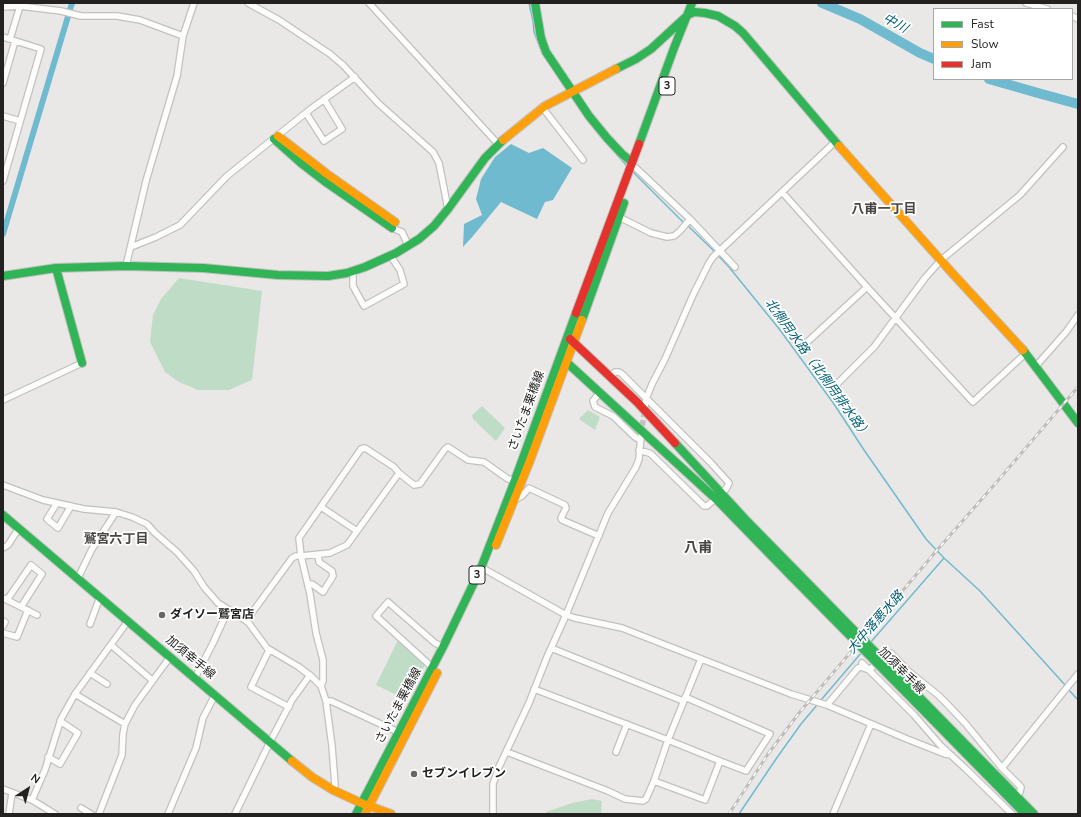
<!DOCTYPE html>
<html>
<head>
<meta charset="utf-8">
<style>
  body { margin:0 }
  #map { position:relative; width:1081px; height:817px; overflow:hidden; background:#eae8e6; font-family:"Nunito Sans",sans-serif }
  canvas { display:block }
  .frame { position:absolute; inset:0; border:4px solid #232221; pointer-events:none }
  .legend { position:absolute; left:933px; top:8px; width:140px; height:72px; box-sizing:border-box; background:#fff; border:1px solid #a7a7a6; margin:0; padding:5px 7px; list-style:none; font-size:12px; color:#232221 }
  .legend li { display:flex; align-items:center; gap:8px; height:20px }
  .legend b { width:20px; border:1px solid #a7a7a6 }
  .north { position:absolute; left:8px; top:769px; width:40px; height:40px; -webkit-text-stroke:3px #fff; paint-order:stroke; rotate:36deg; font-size:11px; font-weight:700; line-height:16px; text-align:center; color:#232221 }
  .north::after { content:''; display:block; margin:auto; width:14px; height:18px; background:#232221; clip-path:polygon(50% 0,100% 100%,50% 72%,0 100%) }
</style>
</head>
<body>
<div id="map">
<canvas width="1081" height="817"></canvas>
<div class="frame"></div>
<ul class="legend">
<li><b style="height:5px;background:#30b455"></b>Fast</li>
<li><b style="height:5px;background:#ff9f0a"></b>Slow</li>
<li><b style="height:5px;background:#e5322d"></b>Jam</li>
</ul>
<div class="north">N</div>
</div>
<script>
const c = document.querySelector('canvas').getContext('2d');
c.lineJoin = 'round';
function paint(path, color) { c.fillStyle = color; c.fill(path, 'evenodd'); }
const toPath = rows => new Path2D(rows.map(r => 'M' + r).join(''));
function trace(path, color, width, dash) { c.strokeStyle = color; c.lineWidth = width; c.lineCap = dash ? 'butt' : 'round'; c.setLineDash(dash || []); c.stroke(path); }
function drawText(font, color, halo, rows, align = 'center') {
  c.font = font + ' "Nunito Sans","Noto Sans JP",sans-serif'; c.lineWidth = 3.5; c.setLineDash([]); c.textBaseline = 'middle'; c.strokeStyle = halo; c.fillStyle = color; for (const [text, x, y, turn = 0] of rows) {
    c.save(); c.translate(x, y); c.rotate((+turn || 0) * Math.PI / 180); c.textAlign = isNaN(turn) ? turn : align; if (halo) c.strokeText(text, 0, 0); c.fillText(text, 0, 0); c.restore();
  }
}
paint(toPath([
  [179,278,262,291,252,380,229,390,198,390,179,382,165,372,150,342,153,315,161,299],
  [482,406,505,428,496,441,473,419,472,415],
  [588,410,600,417,595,430,579,419],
  [398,640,425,665,407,700,376,685],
  [592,799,602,801,601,814,547,814,546,812,572,803]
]), '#bfdcc6');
paint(toPath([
  [511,144,529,153,543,148,572,168,553,200,545,202,537,219,501,202,473,236,463,247,464,224,482,215,476,199,481,179,495,157]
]), '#70bad0');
trace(toPath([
  [529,3,533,21,534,32,542,53],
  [610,147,627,166],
  [633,172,684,223],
  [687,225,712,249,729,267,780,330,834,404,864,450,926,539,944,558,980,591,1066,686],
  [870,643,944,558],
  [1068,689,1078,700],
  [821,700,862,652],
  [739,814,776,759,801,724,817,705]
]), '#70bad0', 1.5);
trace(toPath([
  [3,234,72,3]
]), '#70bad0', 6);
trace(toPath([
  [822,3,860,19,920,53,934,59],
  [989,79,1038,93,1078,104]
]), '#70bad0', 10);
trace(toPath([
  [641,434,645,408]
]), '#c2c0bf', 5.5, [5.5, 3]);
const street = toPath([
  [248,3,279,20,330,54,343,65,379,104,433,152,439,163,448,209],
  [369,3,498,144],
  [1026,3,1047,9],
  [3,7,20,6,61,11,81,16,117,16,140,20,183,36],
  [1072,16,1078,19],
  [3,37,41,49,3,181],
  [10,39,20,6],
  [3,83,15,41],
  [542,107,583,160],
  [306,113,324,141,342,129,324,99],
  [3,116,20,121],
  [636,168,690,219,735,267],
  [782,192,867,287,973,402,1026,353],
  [619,217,651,233,667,237,674,236,680,231,690,219],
  [392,228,402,232,408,245],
  [131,247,156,237,180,225,227,176,312,108,355,77],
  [126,266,146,181,177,76,183,36,194,3],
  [353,271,353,286,364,306,404,284,400,270,390,255],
  [804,345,867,287],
  [1036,366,1066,332,1078,315],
  [611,376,615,372,619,372,622,374,711,463,729,483,726,489,721,493],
  [833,388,874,347,925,278,941,260,1020,195,1063,147],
  [600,392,593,401,595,407,613,416,635,437,640,440],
  [3,400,82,363],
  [645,406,646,399,652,384,665,359,693,295,709,263,713,257,835,142],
  [639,450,649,453,651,454,704,506,707,506,715,499],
  [399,473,394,467,365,448,361,449,299,538,301,556,330,553,347,545,399,473,414,485,420,484,445,449,448,447,468,460,484,462,508,479,514,480],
  [3,485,43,500,84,509,116,512,132,517,147,524,155,533,177,552,194,571,204,587,218,603,248,622,267,648,299,667,312,677,321,686,326,701,332,746,335,785,333,790],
  [514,500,522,496,529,488,565,505,566,508,561,518,562,520,599,536],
  [57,503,47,519,58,528,71,506],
  [321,507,357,531],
  [3,548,8,545,19,528],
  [486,570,566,615,575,618,622,628,791,694,827,705,907,739,945,754,951,755],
  [78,578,92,549,116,512],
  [308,585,312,584,323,592,333,576,332,571,319,562,318,554],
  [3,598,37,615],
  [7,600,31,565,42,574,21,607],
  [3,621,5,622,3,626],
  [246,621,292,558,296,556,301,556,310,594,316,633,323,660,323,681,321,686],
  [90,624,100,597],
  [3,633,17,637,28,610],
  [111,645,152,680],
  [551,648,683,701],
  [269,650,251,687,289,707],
  [862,663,914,715,941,746,966,769,1012,814],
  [433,668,376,616,388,602,435,643,443,647],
  [90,673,107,684],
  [195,678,213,643,228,610],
  [534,689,668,740,701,659],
  [75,694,125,724],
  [685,697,770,734,746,771,720,761],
  [326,701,331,701,398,732],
  [827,705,858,668,861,667,869,670,888,653,891,653,908,671,938,695,948,705,965,723,1002,768,1021,787,1020,792,1016,795],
  [668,740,720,761,705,800,654,781,668,740],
  [507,752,608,791,625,799,643,801,646,799,654,781],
  [616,752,627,724],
  [48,757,60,764,78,733,60,721],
  [1002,768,1078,674],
  [3,789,32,800,55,814],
  [32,800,45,770,61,719,75,694,128,621],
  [81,808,91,814],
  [9,814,12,793],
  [99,814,122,755,123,734,125,724,135,705,170,657],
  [168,814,196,748,203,718,215,695],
  [235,814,270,742,292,700,310,675],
  [493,814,493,784,498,769,529,703,547,657,566,615,608,513,636,467,639,459,641,436],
  [833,814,871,724]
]);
const fast = toPath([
  [535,3,541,38,546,52,589,116,607,138,622,154,632,162],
  [616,69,636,59,651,49,688,15,694,12,705,13,718,16,735,26,743,33,839,146],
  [274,139,301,163,327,183,392,228],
  [639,144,674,48,692,3],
  [56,268,82,363],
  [3,276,56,268,126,266,203,268,278,275,328,276,347,273,365,267,396,253,419,239,434,226,448,209,485,158,503,140],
  [582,320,624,203],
  [1023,350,1078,423],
  [563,359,716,499,792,577],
  [675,443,745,519,797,572],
  [3,515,292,761],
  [932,710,1034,814],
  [927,714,1025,814],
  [356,814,443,647,481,568,512,488,576,313]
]);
const slow = toPath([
  [278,136,327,174,395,222],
  [503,140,545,106,616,69],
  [839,146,953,274,1023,350],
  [496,545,529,463,582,320],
  [292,761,312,777,333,790,361,803,391,814],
  [365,814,437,673]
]);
const jam = toPath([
  [576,313,639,144],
  [570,339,637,402,675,443]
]);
trace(street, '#c2c1c0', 8);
trace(fast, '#c2c1c0', 10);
trace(slow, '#c2c1c0', 10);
trace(jam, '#c2c1c0', 10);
trace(street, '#fcfcfb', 5.5);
trace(fast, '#30b455', 8);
trace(slow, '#ff9f0a', 8);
trace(jam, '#e5322d', 8);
const rail = toPath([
  [729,814,768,754,799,713,938,549,995,484,1078,387]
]);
trace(rail, '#bfbebd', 3);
trace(rail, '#fff', 1.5, [4.5]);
const fastBridge = toPath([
  [797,572,932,710],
  [792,577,927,714]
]);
trace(fastBridge, '#c2c1c0', 10, []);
trace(fastBridge, '#30b455', 8);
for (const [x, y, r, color] of [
  [162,615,4,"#696766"],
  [414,774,4,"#696766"]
]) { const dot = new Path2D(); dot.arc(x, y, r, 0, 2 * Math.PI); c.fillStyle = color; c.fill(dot); trace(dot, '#fff', 1.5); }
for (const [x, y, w] of [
  [667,86,16],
  [477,575,16]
]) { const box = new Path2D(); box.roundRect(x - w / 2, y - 9, w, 18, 3); c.fillStyle = '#fff'; c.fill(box); trace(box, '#232221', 1); }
drawText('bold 11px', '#232221', null, [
  ["3",667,86],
  ["3",477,575]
]);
drawText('12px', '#232221', '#fff', [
  ["さいたま栗橋線",527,411,-70],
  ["加須幸手線",190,658,40],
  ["加須幸手線",901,671,45],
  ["さいたま栗橋線",399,706,-62]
]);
drawText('bold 12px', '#232221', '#fff', [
  ["ダイソー鷲宮店",170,615],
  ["セブンイレブン",422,774]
], 'left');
drawText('italic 13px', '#015d74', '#fff', [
  ["中川",895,24,29],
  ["北側用水路（北側用排水路）",817,369,54],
  ["大中落悪水路",876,623,-49]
]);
drawText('bold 13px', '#484543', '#fff', [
  ["八甫一丁目",884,210],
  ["鷲宮六丁目",116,540]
]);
drawText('bold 14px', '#484543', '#fff', [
  ["八甫",698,549]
]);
</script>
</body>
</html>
